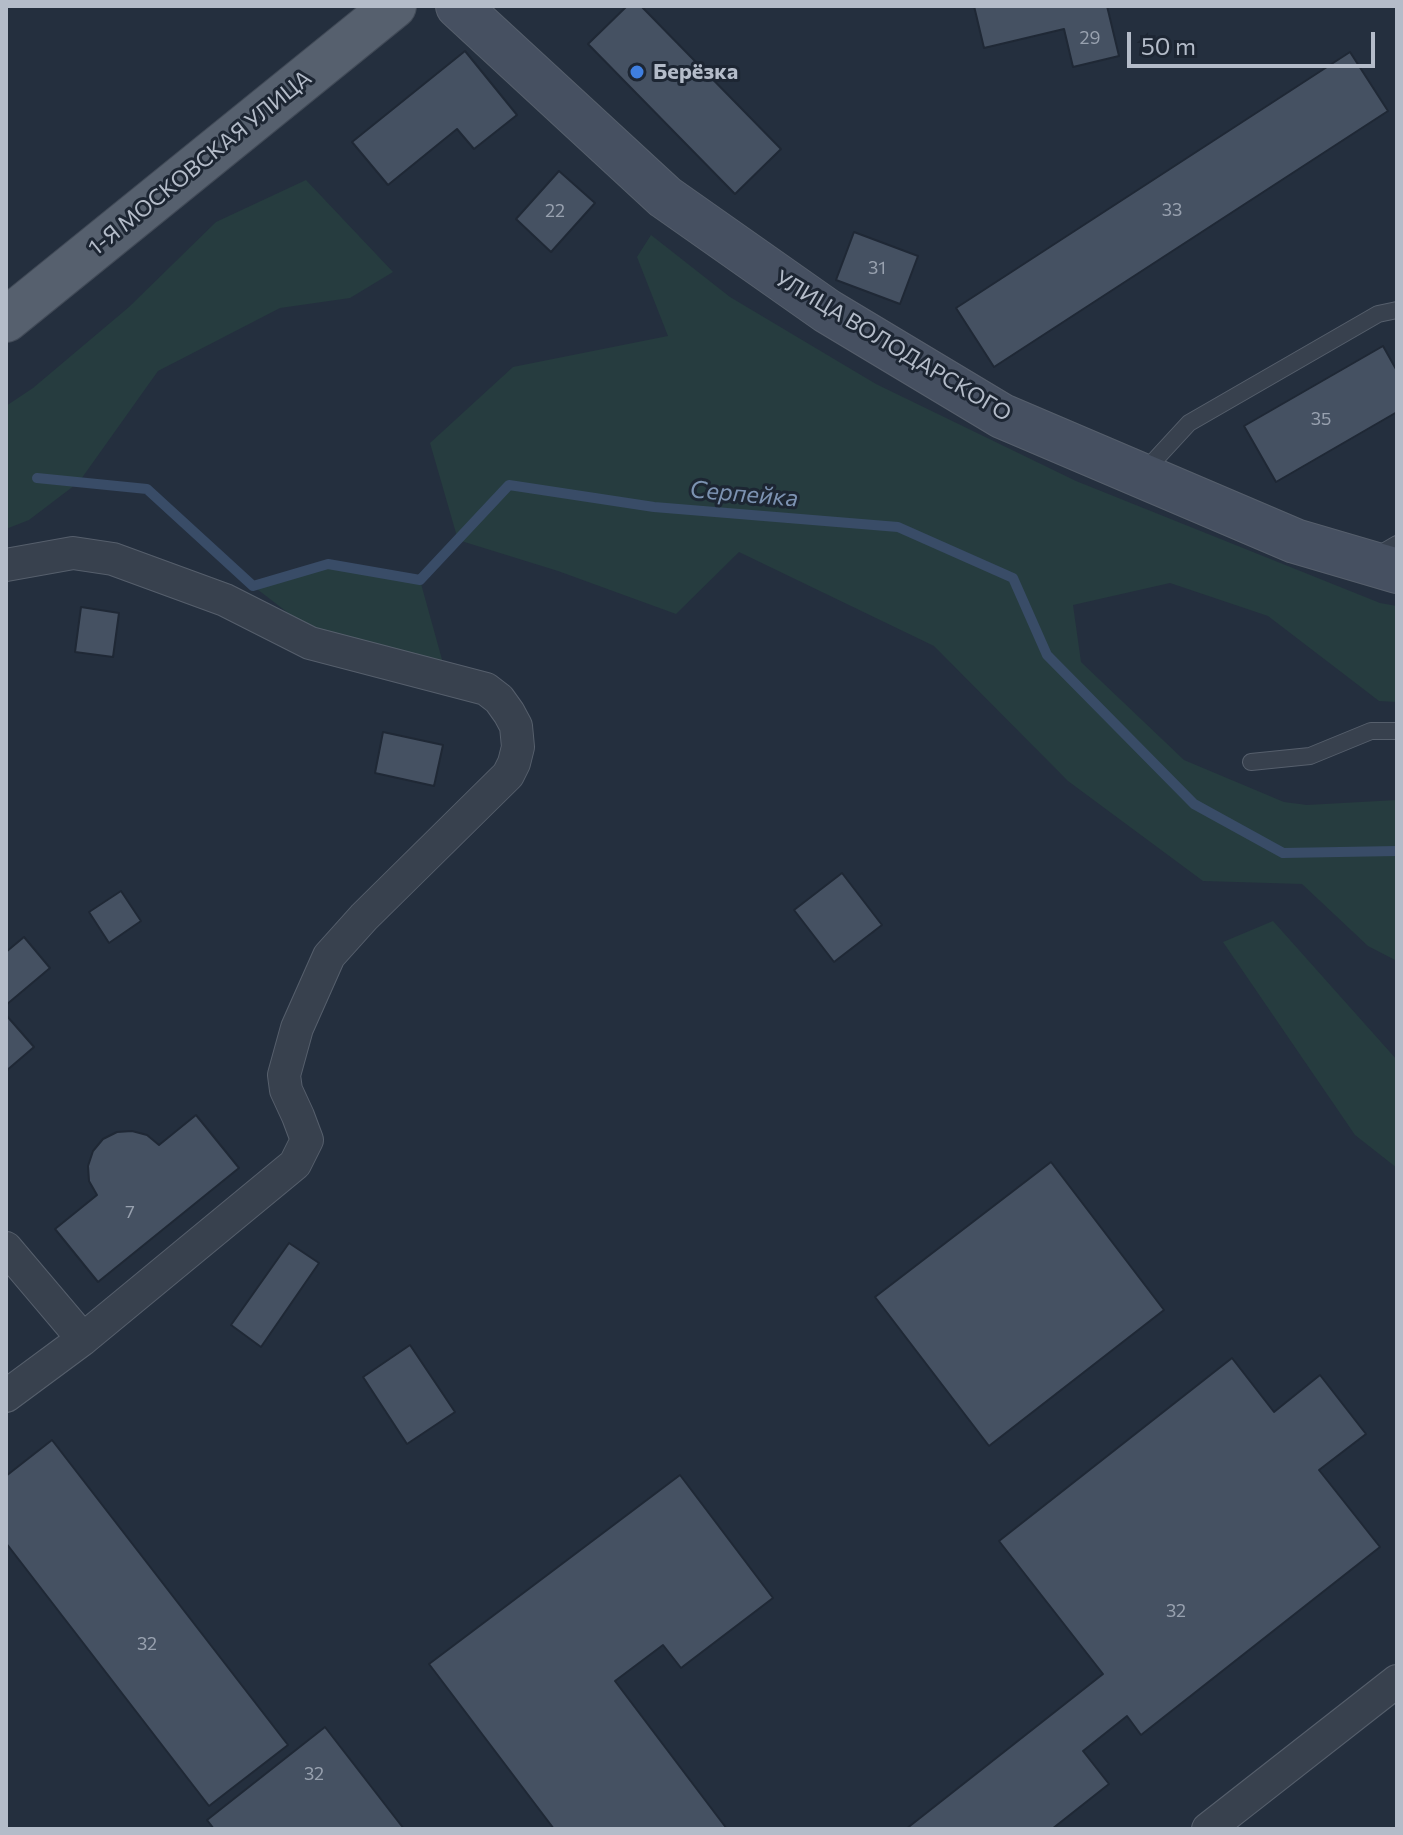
<!DOCTYPE html>
<html>
<head>
<meta charset="utf-8">
<style>
  body { margin:0 }
  #map { position:relative; width:1403px; height:1835px; overflow:hidden; background:#242f3e; font-family:Commissioner,sans-serif }
  canvas { display:block }
  .frame { position:absolute; inset:0; border:8px solid #b4bcc9; pointer-events:none }
  .scale { position:absolute; left:1127px; top:32px; width:248px; height:36px; box-sizing:border-box; border:4px solid #b4bcc9; border-top:0; padding-left:10px; font-size:24px; line-height:28px; white-space:nowrap; color:#b4bcc9; -webkit-text-stroke:6px #1d2633; paint-order:stroke }
</style>
</head>
<body>
<div id="map">
<canvas width="1403" height="1835"></canvas>
<div class="frame"></div>
<div class="scale">50 m</div>
</div>
<script>
const c = document.querySelector('canvas').getContext('2d');
c.lineJoin = 'round';
function paint(path, color) { c.fillStyle = color; c.fill(path, 'evenodd'); }
const toPath = rows => new Path2D(rows.map(r => 'M' + r).join(''));
function trace(path, color, width, dash) { c.strokeStyle = color; c.lineWidth = width; c.lineCap = dash ? 'butt' : 'round'; c.setLineDash(dash || []); c.stroke(path); }
function drawText(font, color, halo, rows, align = 'center') {
  c.font = font + ' Commissioner,sans-serif'; c.lineWidth = 6; c.setLineDash([]); c.textBaseline = 'middle'; c.strokeStyle = halo; c.fillStyle = color; for (const [text, x, y, turn = 0] of rows) {
    c.save(); c.translate(x, y); c.rotate((+turn || 0) * Math.PI / 180); c.textAlign = isNaN(turn) ? turn : align; if (halo) c.strokeText(text, 0, 0); c.fillText(text, 0, 0); c.restore();
  }
}
paint(toPath([
  [306,180,393,272,350,298,280,308,158,371,79,482,29,520,6,529,6,406,33,388,129,307,216,222],
  [651,235,730,297,876,384,1076,481,1380,603,1397,606,1397,702,1379,701,1268,616,1170,583,1073,605,1081,662,1184,760,1284,802,1307,805,1397,800,1397,961,1368,946,1302,884,1203,881,1068,781,934,646,739,552,676,614,558,571,458,540,430,443,513,367,668,336,637,257],
  [328,564,420,580,446,674,326,642,253,586],
  [1273,921,1397,1060,1397,1168,1355,1135,1223,942]
]), '#263c3f');
trace(toPath([
  [37,478,147,489,253,586,328,564,420,580,509,485,654,507,898,527,1013,578,1047,655,1194,804,1283,853,1397,851]
]), '#394c67', 10);
const building = toPath([
  [627,6,641,6,781,149,735,194,588,44,627,6],
  [974,6,1107,6,1119,56,1073,67,1064,29,984,48,974,6],
  [465,51,517,115,474,149,457,129,388,185,352,142,465,51],
  [1350,52,1388,111,994,367,956,308,1350,52],
  [559,171,595,203,551,252,516,219,559,171],
  [854,232,918,256,900,304,836,280,854,232],
  [1383,346,1397,371,1397,412,1276,482,1244,426,1383,346],
  [81,607,119,613,113,657,75,652,81,607],
  [383,732,443,745,434,786,375,773,383,732],
  [842,873,882,925,834,962,794,910,842,873],
  [121,891,141,921,109,943,89,912,121,891],
  [24,937,50,968,6,1005,6,952,24,937],
  [6,1015,34,1047,6,1071,6,1015],
  [196,1115,239,1168,98,1282,55,1229,97,1195,89,1181,88,1166,93,1151,103,1139,117,1132,132,1131,147,1135,159,1145,196,1115],
  [1051,1162,1164,1310,989,1446,875,1297,1051,1162],
  [289,1243,319,1263,261,1347,231,1325,289,1243],
  [410,1345,455,1412,407,1444,363,1377,410,1345],
  [1232,1358,1274,1412,1320,1375,1366,1434,1319,1470,1380,1547,1141,1735,1127,1716,1083,1751,1109,1784,1052,1829,906,1829,1103,1674,999,1541,1232,1358],
  [52,1440,288,1745,209,1806,6,1543,6,1476,52,1440],
  [680,1475,773,1598,681,1668,663,1645,615,1681,727,1829,554,1829,429,1664,680,1475],
  [325,1727,404,1829,214,1829,207,1820,325,1727]
]);
paint(building, '#455162');
trace(building, '#1f2835', 2);
const service = toPath([
  [1142,474,1189,423,1378,314,1397,310],
  [1373,558,1397,544],
  [1251,762,1310,756,1371,731,1397,731]
]);
const minor = toPath([
  [6,565,73,553,113,559,225,600,310,643,486,689,499,699,509,713,516,726,518,747,514,763,508,775,364,917,329,956,297,1028,284,1075,286,1090,298,1116,307,1140,295,1164,83,1339,6,1396],
  [6,1248,83,1339],
  [1208,1829,1397,1681]
]);
const secondary = toPath([
  [458,6,665,197,827,311,1002,416,1295,541,1397,571]
]);
const primary = toPath([
  [6,320,394,6]
]);
trace(service, '#565f6c', 18);
trace(minor, '#565f6c', 34);
trace(secondary, '#565f6c', 46);
trace(primary, '#414a57', 46);
trace(service, '#38414e', 16);
trace(minor, '#38414e', 32);
trace(secondary, '#465061', 44);
trace(primary, '#56606e', 44);
for (const [x, y, r, color] of [
  [637,72,8,"#3f7fe0"]
]) { const dot = new Path2D(); dot.arc(x, y, r, 0, 2 * Math.PI); c.fillStyle = color; c.fill(dot); trace(dot, '#1d2633', 3); }
drawText('18px', '#98a1af', null, [
  ["29",1090,38],
  ["33",1172,210],
  ["22",555,211],
  ["31",877,268],
  ["35",1321,419],
  ["7",130,1212],
  ["32",1176,1611],
  ["32",147,1644],
  ["32",314,1774]
]);
drawText('bold 22px', '#b4bcc9', '#1d2633', [
  ["Берёзка",653,72]
], 'left');
drawText('22px', '#b4bcc9', '#1d2633', [
  ["1-Я МОСКОВСКАЯ УЛИЦА",200,163,-39],
  ["УЛИЦА ВОЛОДАРСКОГО",893,346,31]
]);
drawText('italic 24px', '#7c92b1', '#1d2633', [
  ["Серпейка",744,494,5]
]);
</script>
</body>
</html>
